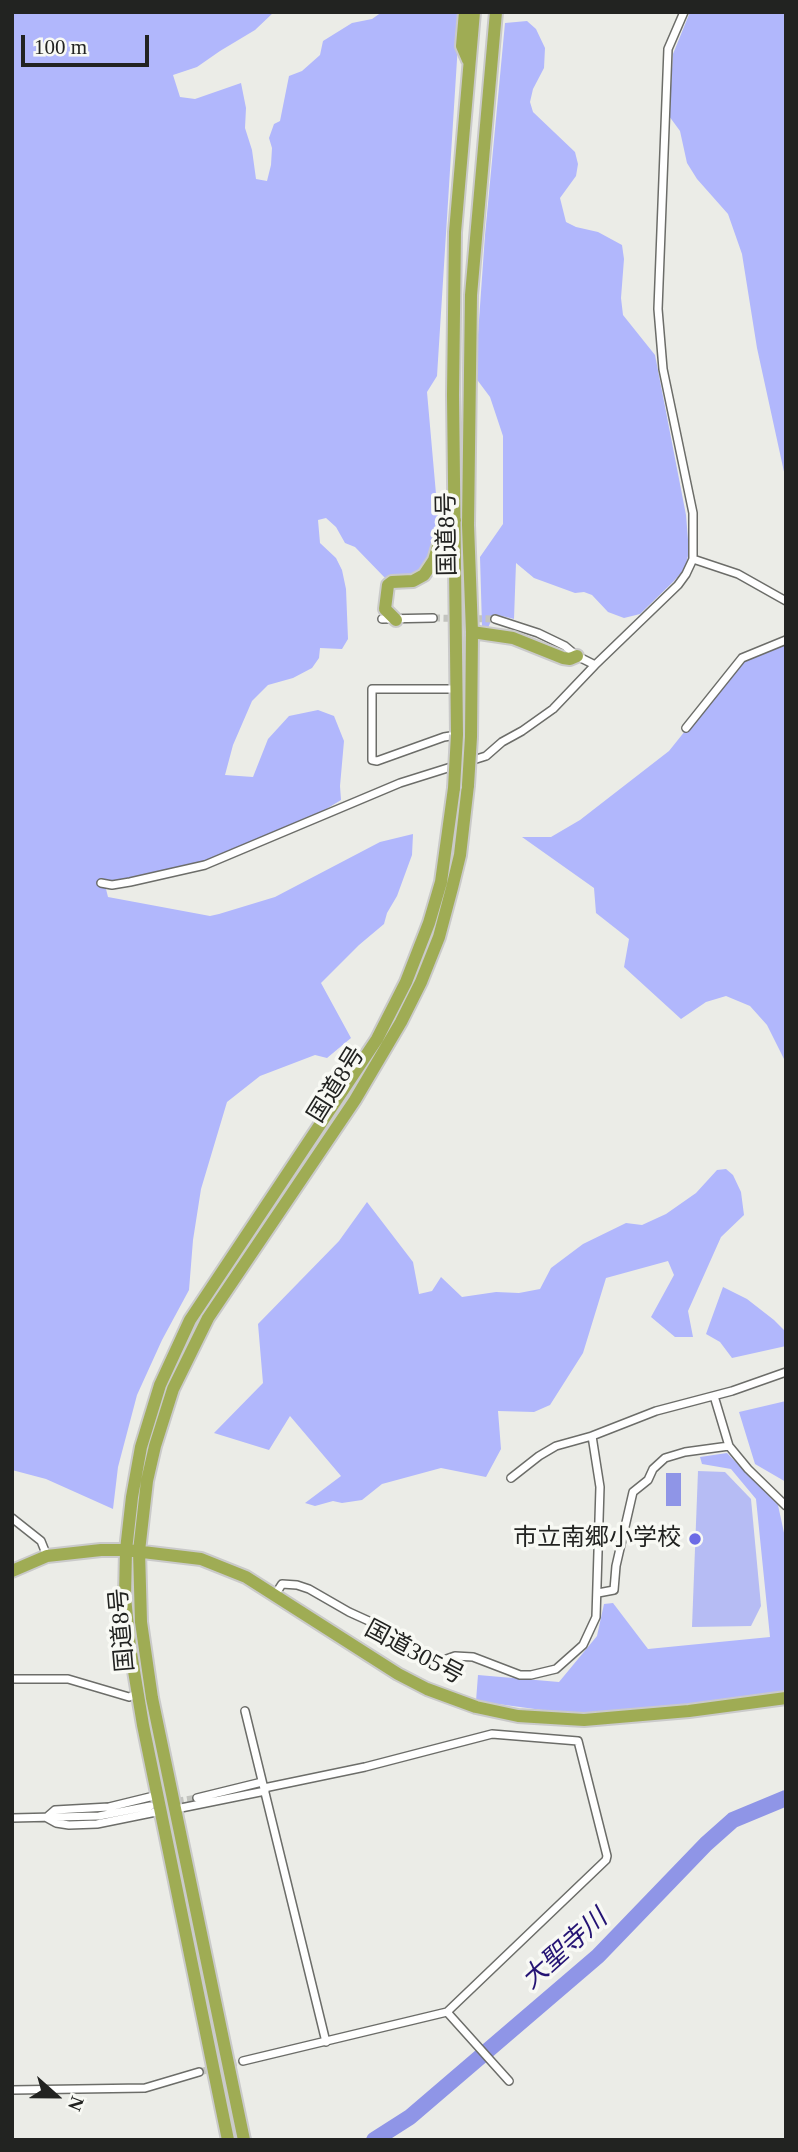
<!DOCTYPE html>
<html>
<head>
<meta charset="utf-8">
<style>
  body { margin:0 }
  #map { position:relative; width:798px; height:2152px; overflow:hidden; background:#ebece7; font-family:"Times New Roman",serif }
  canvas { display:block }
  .frame { position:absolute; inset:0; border:14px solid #222321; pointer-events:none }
  .north { position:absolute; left:21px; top:2061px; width:70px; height:70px; -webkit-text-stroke:5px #f8f9f4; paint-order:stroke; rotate:111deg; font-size:19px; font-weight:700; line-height:28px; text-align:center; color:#222321 }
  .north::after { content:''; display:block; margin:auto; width:24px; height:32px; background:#222321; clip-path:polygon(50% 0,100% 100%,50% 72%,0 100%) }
  .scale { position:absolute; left:21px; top:35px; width:128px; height:32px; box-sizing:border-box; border:4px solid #222321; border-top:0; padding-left:9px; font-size:21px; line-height:24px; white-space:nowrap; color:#222321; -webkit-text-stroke:5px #f8f9f4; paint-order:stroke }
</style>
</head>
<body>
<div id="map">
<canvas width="798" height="2152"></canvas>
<div class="frame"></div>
<div class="north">N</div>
<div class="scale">100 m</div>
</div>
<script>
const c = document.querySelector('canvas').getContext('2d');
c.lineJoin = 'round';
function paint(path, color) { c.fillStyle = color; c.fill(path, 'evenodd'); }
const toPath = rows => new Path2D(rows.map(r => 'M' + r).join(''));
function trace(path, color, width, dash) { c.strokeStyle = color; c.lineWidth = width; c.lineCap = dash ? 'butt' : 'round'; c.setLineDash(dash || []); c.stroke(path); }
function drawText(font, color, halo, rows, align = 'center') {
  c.font = font + ' "Times New Roman","Noto Sans JP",serif'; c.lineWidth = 7; c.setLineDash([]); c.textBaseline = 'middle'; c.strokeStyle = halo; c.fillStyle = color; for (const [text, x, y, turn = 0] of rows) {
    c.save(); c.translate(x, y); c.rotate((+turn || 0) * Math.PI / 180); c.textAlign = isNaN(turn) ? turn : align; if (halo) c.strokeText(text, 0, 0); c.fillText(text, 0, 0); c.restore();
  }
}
paint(toPath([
  [698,1471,725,1472,751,1499,761,1606,751,1626,692,1627]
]), '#b6bcf4');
paint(toPath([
  [12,12,274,12,255,30,220,51,197,67,173,75,180,97,195,99,241,83,246,108,245,128,252,150,256,179,267,181,271,165,272,148,269,138,274,124,280,121,289,76,302,71,320,55,323,41,352,23,372,19,382,12,460,12,437,376,427,392,439,528,426,566,416,576,387,580,355,547,345,543,336,527,326,518,318,520,320,543,336,558,342,570,346,589,348,639,342,649,320,648,319,658,312,668,293,678,268,685,252,701,233,745,225,775,253,777,268,739,289,716,318,710,334,716,344,741,340,786,341,800,300,825,196,865,111,883,106,889,108,897,210,916,219,914,275,897,380,842,413,834,412,855,397,896,387,913,384,924,359,945,321,983,351,1038,327,1058,315,1055,260,1076,227,1102,201,1189,193,1240,189,1290,162,1340,137,1395,118,1467,113,1509,46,1479,12,1470],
  [690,12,786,12,786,481,757,348,742,254,728,214,697,179,687,163,680,131,669,116,673,54],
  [527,21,536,29,545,48,544,68,533,89,530,102,533,112,575,152,578,164,576,176,560,198,566,222,576,227,598,232,622,245,624,259,621,298,623,315,655,355,686,515,689,552,685,568,674,581,640,614,624,618,608,612,592,595,584,592,575,593,534,578,516,563,514,619,494,614,488,628,482,626,480,557,503,524,503,436,490,397,475,377,485,235,505,23],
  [786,641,786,1063,767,1025,750,1006,726,996,706,1002,681,1019,624,967,629,939,596,913,594,888,522,837,551,837,580,820,669,751,741,661],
  [726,1169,733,1175,741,1192,744,1215,721,1237,688,1311,693,1337,675,1337,651,1317,674,1275,668,1261,606,1278,583,1353,550,1405,534,1412,498,1411,501,1449,486,1477,441,1468,382,1484,362,1500,342,1503,333,1501,315,1506,305,1503,341,1476,290,1416,269,1450,214,1433,263,1383,258,1324,339,1241,367,1202,413,1262,419,1294,432,1291,441,1277,462,1297,496,1292,519,1293,540,1289,551,1268,583,1244,626,1223,642,1225,666,1214,696,1193,717,1170],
  [723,1287,747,1299,774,1320,785,1331,786,1346,732,1358,720,1342,706,1334],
  [786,1401,786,1482,755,1464,739,1412],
  [727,1453,778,1505,786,1542,786,1695,586,1716,476,1701,478,1675,559,1682,597,1636,604,1604,613,1603,648,1649,770,1637,756,1499,731,1469,702,1464,700,1457]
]), '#b1b7fc');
paint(toPath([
  [666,1473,681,1473,681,1506,666,1506]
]), '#8f95e7');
trace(toPath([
  [374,2140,410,2117,598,1956,706,1844,733,1820,786,1798]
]), '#8f95e7', 16);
trace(toPath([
  [433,618,495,619],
  [156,1805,197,1798],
  [199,2072,243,2061]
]), '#c3c4bf', 7, [7, 3.5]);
const minor = toPath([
  [693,559,738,574,786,601],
  [382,619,433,618],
  [495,619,538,633,565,646,577,656,595,665],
  [456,689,372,689,372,760,377,761,444,737,457,735],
  [686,728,742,658,786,640],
  [101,883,112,885,130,882,205,865,400,783,486,756,502,742,522,731,553,709,595,665,678,585,686,574,693,559,693,513,663,369,658,309,668,49,684,12],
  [714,1396,729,1446,748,1469,786,1506],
  [511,1478,539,1456,556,1446,592,1436,656,1411,732,1391,786,1372],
  [12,1518,41,1541,47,1556],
  [598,1593,614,1590,616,1566,633,1492,648,1480,653,1469,665,1458,685,1452,729,1446],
  [275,1595,282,1584,297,1585,309,1589,349,1612,382,1627,417,1654,432,1660,438,1662,455,1656,473,1657,520,1675,531,1675,556,1669,583,1645,596,1617,600,1487,592,1436],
  [12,1679,68,1679,129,1697,137,1694],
  [245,1711,326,2042],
  [197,1798,262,1782],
  [176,1809,265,1791],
  [47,1817,55,1810,109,1807,158,1795],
  [12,1818,99,1816,150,1806],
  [47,1818,56,1823,69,1825,97,1824,161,1811],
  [447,2012,509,2081],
  [243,2061,447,2012,606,1860,607,1856,578,1741,492,1734,365,1767,264,1788],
  [12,2090,145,2088,199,2072]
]);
const trunk = toPath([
  [465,12,462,46,468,60],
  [396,620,385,609,388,585,392,582,413,581,424,575,434,560,443,530,455,520],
  [472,632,513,638,563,658,570,659,577,656],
  [457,735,453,395,455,232,474,12],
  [471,737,472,632,468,525,471,295,496,12],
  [12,1571,47,1556,101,1550,126,1550,201,1559,246,1577,398,1674,427,1689,476,1707,518,1716,584,1720,689,1711,786,1698],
  [228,2140,143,1725,130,1647,125,1597,126,1550,132,1497,141,1447,160,1385,190,1320,377,1039,406,982,429,923,441,882,454,788],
  [244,2140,152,1698,141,1622,139,1551,147,1481,155,1446,173,1389,208,1318,355,1100,401,1022,421,982,439,937,452,888,460,855,468,785]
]);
trace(minor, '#6c6d69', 10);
trace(trunk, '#cacaca', 16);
trace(minor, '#fff', 7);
trace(trunk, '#9fac54', 12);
const trunkBridge = toPath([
  [468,785,471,737],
  [454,788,457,735]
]);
trace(trunkBridge, '#cacaca', 16, []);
trace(trunkBridge, '#9fac54', 12);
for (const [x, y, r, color] of [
  [695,1539,7,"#6c6be5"]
]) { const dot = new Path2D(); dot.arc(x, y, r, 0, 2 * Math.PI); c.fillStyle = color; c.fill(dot); trace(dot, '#f8f9f4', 2.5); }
drawText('24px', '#222321', '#f8f9f4', [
  ["国道8号",448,534,-91],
  ["国道8号",337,1085,-58],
  ["国道8号",123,1630,-95],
  ["国道305号",414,1653,28]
]);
drawText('24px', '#222321', '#f8f9f4', [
  ["市立南郷小学校",681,1539]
], 'right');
drawText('italic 26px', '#251474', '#f8f9f4', [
  ["大聖寺川",565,1950,-42]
]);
</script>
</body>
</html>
